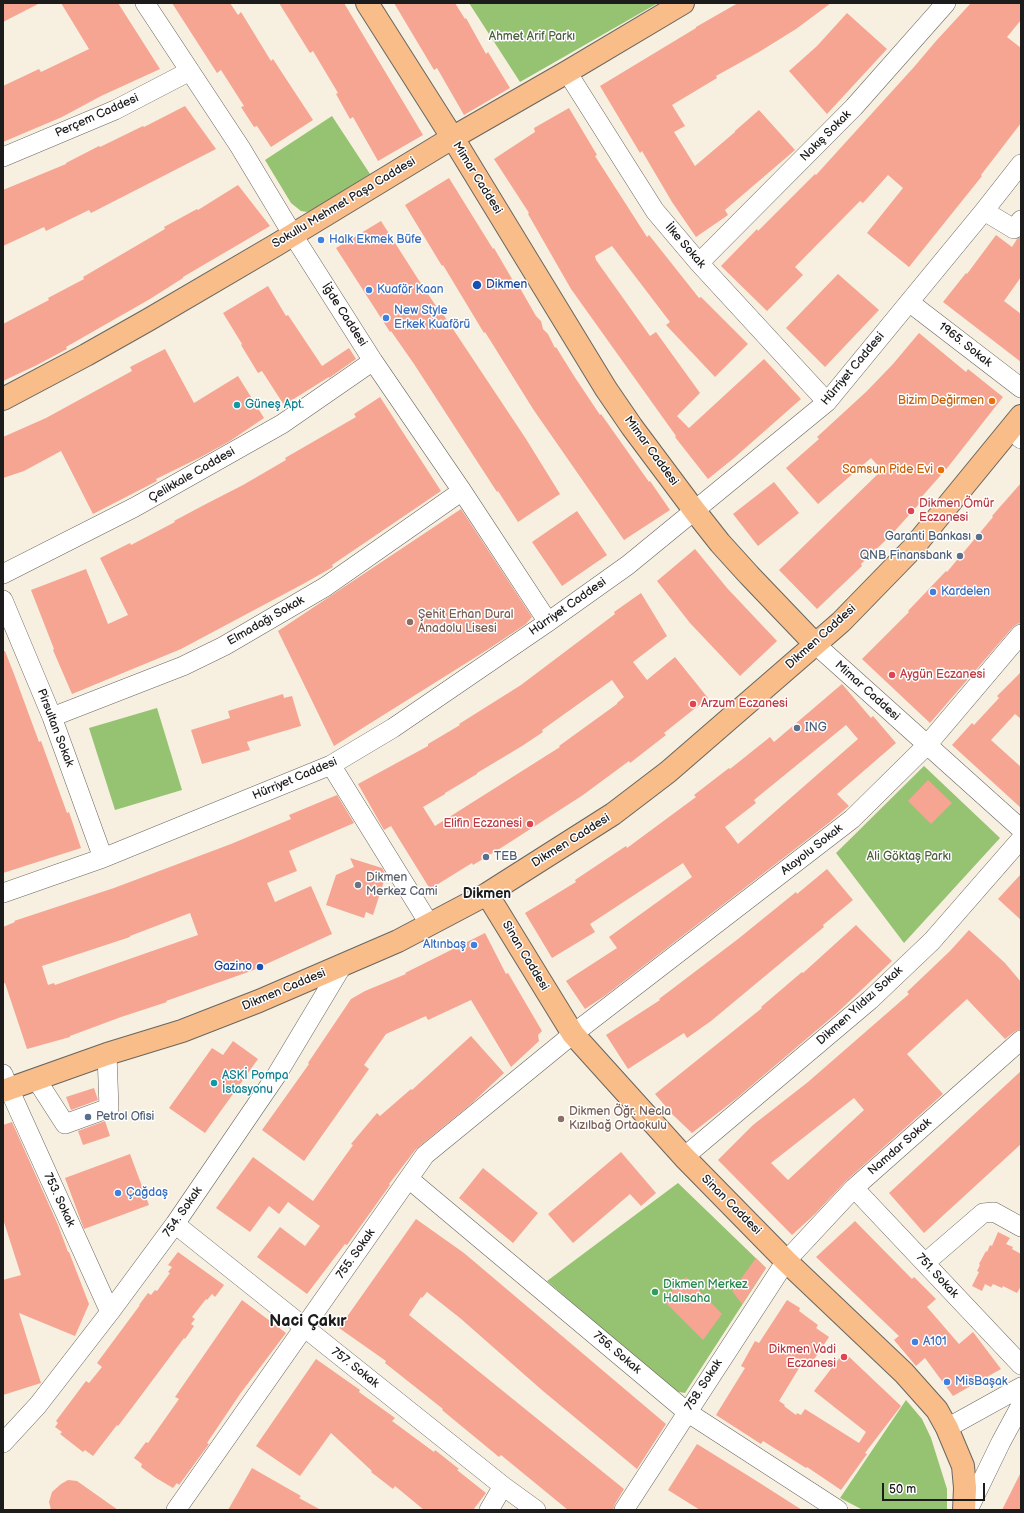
<!DOCTYPE html>
<html>
<head>
<meta charset="utf-8">
<style>
  body { margin:0 }
  #map { position:relative; width:1024px; height:1513px; overflow:hidden; background:#f7efdf; font-family:"Balsamiq Sans",sans-serif }
  canvas { display:block }
  .frame { position:absolute; inset:0; border:4px solid #1c1c1c; pointer-events:none }
  .scale { position:absolute; left:882px; top:1483px; width:103px; height:18px; box-sizing:border-box; border:2px solid #1c1c1c; border-top:0; padding-left:5px; font-size:12px; line-height:14px; white-space:nowrap; color:#1c1c1c; -webkit-text-stroke:3px #fff; paint-order:stroke }
</style>
</head>
<body>
<div id="map">
<canvas width="1024" height="1513"></canvas>
<div class="frame"></div>
<div class="scale">50 m</div>
</div>
<script>
const c = document.querySelector('canvas').getContext('2d');
c.lineJoin = 'round';
function paint(path, color) { c.fillStyle = color; c.fill(path, 'evenodd'); }
const toPath = rows => new Path2D(rows.map(r => 'M' + r).join(''));
function trace(path, color, width, dash) { c.strokeStyle = color; c.lineWidth = width; c.lineCap = dash ? 'butt' : 'round'; c.setLineDash(dash || []); c.stroke(path); }
function drawText(font, color, halo, rows, align = 'center') {
  c.font = font + ' "Balsamiq Sans",sans-serif'; c.lineWidth = 3; c.setLineDash([]); c.textBaseline = 'middle'; c.strokeStyle = halo; c.fillStyle = color; for (const [text, x, y, turn = 0] of rows) {
    c.save(); c.translate(x, y); c.rotate((+turn || 0) * Math.PI / 180); c.textAlign = isNaN(turn) ? turn : align; if (halo) c.strokeText(text, 0, 0); c.fillText(text, 0, 0); c.restore();
  }
}
paint(toPath([
  [469,3,658,3,520,82],
  [332,116,370,174,314,209,307,212,301,211,291,203,265,160],
  [157,708,182,790,115,810,89,728],
  [924,766,1000,838,904,943,836,853],
  [678,1183,766,1268,685,1393,673,1391,547,1281],
  [906,1400,922,1419,931,1438,947,1489,947,1510,863,1510,840,1498]
]), '#95c372');
paint(toPath([
  [3,3,40,3,3,22],
  [61,3,118,3,160,69,101,96,62,117,3,142,3,86,39,69,41,72,89,49],
  [172,3,230,3,238,15,241,12,271,61,273,59,313,120,271,147,257,126,254,127,241,107,244,106,221,70,217,73],
  [279,3,344,3,423,135,378,161,353,117,350,119,336,94,338,93,313,51,310,53],
  [394,3,455,3,465,19,466,18,486,54,488,52,510,88,464,115,437,68,434,70],
  [738,3,831,3,796,29,759,52,716,76,717,78,672,105,685,126,674,132,695,166,735,132,735,131,759,110,795,150,725,210,728,215,696,237,672,202,642,151,640,153,600,86,696,28,696,27],
  [971,3,1021,3,1021,20,1007,37,1021,48,1021,123,981,175,982,176,909,267,867,233,903,188,888,175,863,203,860,201,795,267,803,275,767,311,721,266,757,229,758,231,815,174,816,175,914,67,936,41],
  [847,13,887,49,827,114,789,71,817,46],
  [185,106,216,149,91,213,89,210,46,231,44,227,3,246,3,190,66,164,66,163,99,146,100,147,143,126,144,127],
  [569,108,597,155,595,156,647,237,649,235,699,298,701,297,748,344,715,377,666,325,670,322,612,246,595,256,596,260,650,336,656,332,700,393,677,416,689,428,764,359,801,399,734,458,708,479,675,437,676,436,571,289,528,214,529,213,494,159,535,132,534,128],
  [449,178,493,249,494,248,515,284,517,283,536,316,541,321,543,329,548,334,555,348,556,347,574,376,600,415,601,414,649,482,650,481,670,510,624,540,533,409,485,332,484,333,443,265,442,266,405,205],
  [238,185,270,226,183,277,183,278,150,299,66,347,67,349,37,365,3,381,3,324,49,300,48,298,84,279,83,277,165,229,164,227,197,209,198,210],
  [381,221,418,279,440,312,441,311,526,439,560,494,518,522,498,491,497,492,414,364,391,331,390,332,336,248],
  [996,235,1012,247,1017,239,1021,237,1021,277,1004,301,1021,314,1021,362,943,302,966,273,967,274],
  [838,274,879,310,825,367,786,328],
  [268,286,286,316,288,315,322,366,349,348,356,359,329,378,329,377,284,405,262,371,258,373,241,345,242,344,223,313],
  [919,333,966,372,968,369,1003,397,948,467,918,501,920,503,891,535,861,564,862,566,817,609,779,570,882,470,871,458,818,504,786,468,819,439,817,437,867,391,893,364],
  [165,349,194,403,238,376,264,418,230,441,201,457,156,479,157,481,93,514,61,451,24,471,3,478,3,437,46,418,132,371,130,367],
  [380,397,441,491,332,565,333,567,303,584,181,649,72,694,53,650,54,649,31,590,86,569,108,624,128,615,100,558,130,543,131,545,175,522,174,521,204,505,243,485,286,460,285,458,356,417,354,414],
  [774,482,799,513,758,546,733,514],
  [1021,483,1021,623,1017,624,1013,627,930,723,862,659,909,612,908,611,946,571,947,572,993,517,992,516],
  [461,509,532,617,526,624,487,650,334,746,278,631],
  [577,511,607,555,562,586,532,542],
  [695,549,727,588,777,641,740,676,690,623,657,581],
  [641,593,667,636,633,662,647,680,675,657,708,698,664,733,666,735,630,763,629,761,583,795,504,846,473,865,472,863,430,889,391,826,384,830,358,784,428,746,428,744,460,725,459,724,521,685,615,614,614,612],
  [612,680,624,697,617,703,617,704,559,746,560,747,435,826,423,807,445,794,445,793,477,774,477,773,522,746,543,732,542,730],
  [3,651,5,651,14,674,39,742,41,741,67,813,69,812,81,848,3,873],
  [1021,672,1021,719,1015,714,991,740,1021,767,1021,808,952,745,972,723,974,725,999,698,997,696],
  [842,684,871,718,873,716,896,743,837,794,849,806,830,822,606,995,585,1009,566,981,617,948,609,937,692,877,683,863,590,924,595,932,552,958,525,913,576,882,575,880,626,846,627,848,696,797,694,795,729,768,730,769,770,737,774,742],
  [846,725,858,739,738,844,725,827,756,803,754,800],
  [283,694,284,698,292,696,301,726,247,742,250,750,202,764,191,730,230,718,228,711],
  [928,780,952,803,931,824,908,801],
  [337,795,354,823,289,851,297,871,267,883,275,902,311,886,332,934,251,971,166,1001,167,1002,121,1017,70,1036,70,1037,27,1049,5,983,3,984,3,927,15,922,14,921,114,888,231,844,291,819,289,815],
  [190,913,198,935,55,985,54,983,48,985,42,966,130,937,130,936],
  [350,858,382,868,386,875,373,915,366,912,364,918,326,905,336,875,354,867],
  [827,869,853,900,823,925,824,927,711,1021,687,1038,684,1033,628,1069,606,1035,660,1000,659,999,738,939,796,892,797,894],
  [1021,874,1021,920,998,899],
  [856,925,892,961,838,1012,737,1098,692,1133,673,1115,655,1094,762,1008,761,1007,802,972,803,973],
  [969,930,1005,963,1021,982,1021,1029,1014,1032,1005,1039,967,999,907,1054,943,1094,847,1180,815,1214,792,1235,718,1160,753,1125,808,1082,909,994,907,992,950,951],
  [854,1098,864,1110,788,1180,771,1163],
  [485,933,506,974,508,973,542,1031,538,1035,539,1041,511,1067,471,1000,428,1020,426,1016,386,1034,364,1065,369,1069,304,1161,262,1130,309,1064,308,1063,351,999,365,991,406,974,405,973],
  [471,1036,504,1073,471,1104,416,1149,389,1184,390,1185,370,1213,347,1245,345,1244,307,1294,257,1257,280,1227,305,1246,320,1226,288,1202,279,1214,269,1206,250,1232,216,1208,253,1157,313,1201,353,1145,351,1144,377,1113,380,1116,411,1089,412,1090],
  [233,1041,258,1059,205,1133,169,1108,212,1048,223,1055],
  [1021,1071,1021,1144,924,1233,889,1193],
  [94,1088,98,1100,71,1110,66,1097],
  [105,1121,110,1136,83,1145,78,1131],
  [12,1122,58,1225,68,1252,69,1252,89,1304,75,1336,19,1313,41,1383,3,1395,3,1280,21,1275,3,1219,3,1125],
  [621,1152,656,1193,641,1206,630,1194,573,1243,548,1214],
  [130,1154,149,1205,84,1229,65,1178],
  [483,1168,538,1213,513,1243,459,1198],
  [416,1219,464,1253,666,1424,637,1469,543,1391,460,1318,427,1292,422,1298,421,1297,409,1315,624,1489,615,1504,613,1510,568,1510,501,1455,499,1457,442,1410,443,1409,385,1363,386,1361,339,1328],
  [855,1221,912,1279,914,1277,936,1299,927,1307,959,1344,973,1332,1001,1369,953,1396,925,1358,916,1366,894,1340,899,1336,816,1257],
  [998,1232,1010,1238,1006,1244,1013,1247,1012,1249,1021,1254,1021,1286,1017,1293,1003,1286,1002,1288,993,1284,991,1287,985,1284,982,1291,972,1286,979,1272,977,1271,980,1265,979,1264,986,1251,987,1252,990,1245,992,1246],
  [178,1252,224,1285,215,1297,212,1294,207,1300,206,1299,192,1317,195,1319,191,1324,194,1326,185,1339,184,1338,131,1409,118,1426,117,1425,93,1456,85,1450,83,1452,60,1434,62,1432,55,1427,58,1423,56,1421,86,1381,89,1383,102,1367,97,1363,140,1305,139,1305,148,1293,151,1295,155,1290,157,1291,170,1273,168,1272,172,1267,168,1265],
  [756,1258,766,1268,742,1304,732,1291],
  [686,1277,722,1314,703,1340,663,1300],
  [242,1300,286,1333,240,1394,207,1443,209,1444,179,1485,177,1483,173,1488,156,1478,141,1467,142,1464,134,1458,146,1442,148,1443,179,1399,175,1397],
  [787,1300,800,1308,799,1311,818,1325,816,1328,829,1337,811,1364,804,1360,779,1401,785,1405,784,1406,796,1415,797,1413,801,1415,805,1409,859,1443,866,1432,814,1391,844,1352,901,1406,865,1453,867,1454,841,1490,807,1467,806,1468,763,1441,761,1444,716,1415,745,1368,741,1366,755,1341,759,1343],
  [316,1359,360,1390,359,1392,395,1418,392,1421,434,1452,435,1450,459,1469,457,1470,486,1493,473,1510,424,1510,395,1486,393,1489,371,1472,372,1471,331,1433,300,1476,256,1446],
  [697,1444,755,1480,802,1510,700,1510,668,1490],
  [252,1468,301,1496,299,1498,321,1510,228,1510],
  [1021,1472,1021,1510,1002,1510],
  [68,1480,77,1481,118,1510,51,1510,49,1502,52,1492,61,1484]
]), '#f6a592');
const minor = toPath([
  [145,3,240,147,293,235,373,361,462,491,548,622],
  [567,72,655,211,699,263,827,402],
  [3,157,115,110,190,71],
  [984,211,1014,229,1021,220],
  [699,263,854,107,946,3],
  [909,302,1021,388],
  [1011,429,1021,439],
  [3,574,135,507,282,424,373,361],
  [3,600,52,717,103,858],
  [815,644,1021,829],
  [52,717,183,666,224,646,325,587,462,491],
  [331,765,430,925],
  [3,893,103,858,331,765,393,728,548,622,628,565,827,402,984,211,1021,164],
  [3,1074,9,1089,110,1312],
  [36,1079,65,1124,109,1108,107,1054],
  [684,1157,870,1000,932,941,1021,839],
  [409,1179,687,1412,838,1510],
  [854,1188,1021,1365],
  [175,1224,503,1486,536,1510],
  [925,1263,983,1213,994,1212,1021,1227],
  [947,1428,1021,1387],
  [3,1443,38,1405,110,1312,175,1224,276,1076,342,966],
  [176,1510,425,1155,573,1034,852,819,927,745,1021,634],
  [489,1510,503,1486],
  [624,1510,786,1261,854,1188,1021,1040],
  [968,1510,1001,1442,1021,1405]
]);
const major = toPath([
  [367,3,459,148,606,389,632,427,694,510,720,543,749,575,815,644],
  [3,399,86,355,148,320,276,245,452,138,567,72,683,3],
  [487,894,573,1034,684,1157,786,1261,904,1373,937,1410,947,1428,963,1466,965,1488,964,1510],
  [3,1091,107,1054,182,1031,259,1001,398,941,487,894,613,814,668,772,841,622,913,548,1021,416]
]);
trace(minor, '#696660', 20);
trace(major, '#696660', 24);
trace(minor, '#fff', 19);
trace(major, '#f8bd88', 22);
for (const [x, y, r, color] of [
  [321,240,4,"#3f7fe0"],
  [477,285,5,"#1a4fb4"],
  [369,290,4,"#3f7fe0"],
  [386,318,4,"#3f7fe0"],
  [992,401,4,"#e8710a"],
  [237,405,4,"#0f9aa8"],
  [941,470,4,"#e8710a"],
  [911,511,4,"#e0444e"],
  [979,537,4,"#5c6f8a"],
  [960,556,4,"#5c6f8a"],
  [933,592,4,"#3f7fe0"],
  [410,622,4,"#8d6e63"],
  [892,675,4,"#e0444e"],
  [693,704,4,"#e0444e"],
  [797,728,4,"#5c6f8a"],
  [530,824,4,"#e0444e"],
  [486,857,4,"#5c6f8a"],
  [358,885,4,"#6b7280"],
  [474,945,4,"#3f7fe0"],
  [260,967,4,"#1a4fb4"],
  [214,1083,4,"#0f9aa8"],
  [88,1117,4,"#5c6f8a"],
  [561,1119,4,"#8d6e63"],
  [118,1193,4,"#3f7fe0"],
  [655,1292,4,"#2e9e5b"],
  [915,1342,4,"#3f7fe0"],
  [844,1357,4,"#e0444e"],
  [947,1382,4,"#3f7fe0"]
]) { const dot = new Path2D(); dot.arc(x, y, r, 0, 2 * Math.PI); c.fillStyle = color; c.fill(dot); trace(dot, '#fff', 1.5); }
drawText('12px', '#4c5f3e', '#fff', [
  ["Ahmet Arif Parkı",532,37],
  ["Ali Göktaş Parkı",909,857]
]);
drawText('12px', '#1c1c1c', '#fff', [
  ["Perçem Caddesi",97,116,-24],
  ["Nakış Sokak",826,136,-45],
  ["Mimar Caddesi",477,178,58],
  ["Sokullu Mehmet Paşa Caddesi",344,203,-31],
  ["İlke Sokak",685,246,49],
  ["İğde Caddesi",344,315,57],
  ["1965. Sokak",965,345,38],
  ["Hürriyet Caddesi",853,369,-50],
  ["Mimar Caddesi",651,451,54],
  ["Çelikkale Caddesi",192,475,-30],
  ["Hürriyet Caddesi",568,607,-35],
  ["Elmadağı Sokak",266,621,-30],
  ["Dikmen Caddesi",821,637,-42],
  ["Mimar Caddesi",867,691,42],
  ["Pirsultan Sokak",55,728,69],
  ["Hürriyet Caddesi",295,779,-23],
  ["Dikmen Caddesi",571,841,-32],
  ["Atayolu Sokak",812,850,-38],
  ["Sinan Caddesi",525,956,59],
  ["Dikmen Caddesi",284,990,-23],
  ["Dikmen Yıldızı Sokak",860,1006,-42],
  ["Namdar Sokak",900,1147,-41],
  ["753. Sokak",59,1200,65],
  ["Sinan Caddesi",731,1205,45],
  ["754. Sokak",183,1212,-55],
  ["755. Sokak",356,1254,-55],
  ["751. Sokak",937,1276,47],
  ["756. Sokak",617,1353,40],
  ["757. Sokak",355,1368,38],
  ["758. Sokak",704,1385,-57]
]);
drawText('12px', '#366cbe', '#fff', [
  ["Halk Ekmek Büfe",329,240],
  ["Kuaför Kaan",377,290],
  ["New Style",394,311],
  ["Erkek Kuaförü",394,325],
  ["Kardelen",941,592],
  ["Altınbaş",466,945,"right"],
  ["Çağdaş",126,1193],
  ["A101",923,1342],
  ["MisBaşak",955,1382]
], 'left');
drawText('12px', '#164399', '#fff', [
  ["Dikmen",486,285],
  ["Gazino",252,967,"right"]
], 'left');
drawText('12px', '#c56008', '#fff', [
  ["Bizim Değirmen",984,401],
  ["Samsun Pide Evi",933,470]
], 'right');
drawText('12px', '#0d838f', '#fff', [
  ["Güneş Apt.",245,405],
  ["ASKİ Pompa",222,1076],
  ["İstasyonu",222,1090]
], 'left');
drawText('12px', '#be3a42', '#fff', [
  ["Dikmen Ömür",919,504],
  ["Eczanesi",919,518],
  ["Aygün Eczanesi",900,675],
  ["Arzum Eczanesi",701,704],
  ["Elifin Eczanesi",522,824,"right"],
  ["Dikmen Vadi",836,1350,"right"],
  ["Eczanesi",836,1364,"right"]
], 'left');
drawText('12px', '#4e5e75', '#fff', [
  ["Garanti Bankası",971,537,"right"],
  ["QNB Finansbank",952,556,"right"],
  ["ING",805,728],
  ["TEB",494,857],
  ["Petrol Ofisi",96,1117]
], 'left');
drawText('12px', '#785e54', '#fff', [
  ["Şehit Erhan Dural",418,615],
  ["Anadolu Lisesi",418,629],
  ["Dikmen Öğr. Necla",569,1112],
  ["Kızılbağ Ortaokulu",569,1126]
], 'left');
drawText('12px', '#5b616d', '#fff', [
  ["Dikmen",366,878],
  ["Merkez Cami",366,892]
], 'left');
drawText('12px', '#27864d', '#fff', [
  ["Dikmen Merkez",663,1285],
  ["Halısaha",663,1299]
], 'left');
drawText('bold 14px', '#1c1c1c', '#fff', [
  ["Dikmen",487,894]
]);
drawText('bold 16px', '#1c1c1c', '#fff', [
  ["Naci Çakır",308,1322]
]);
</script>
</body>
</html>
